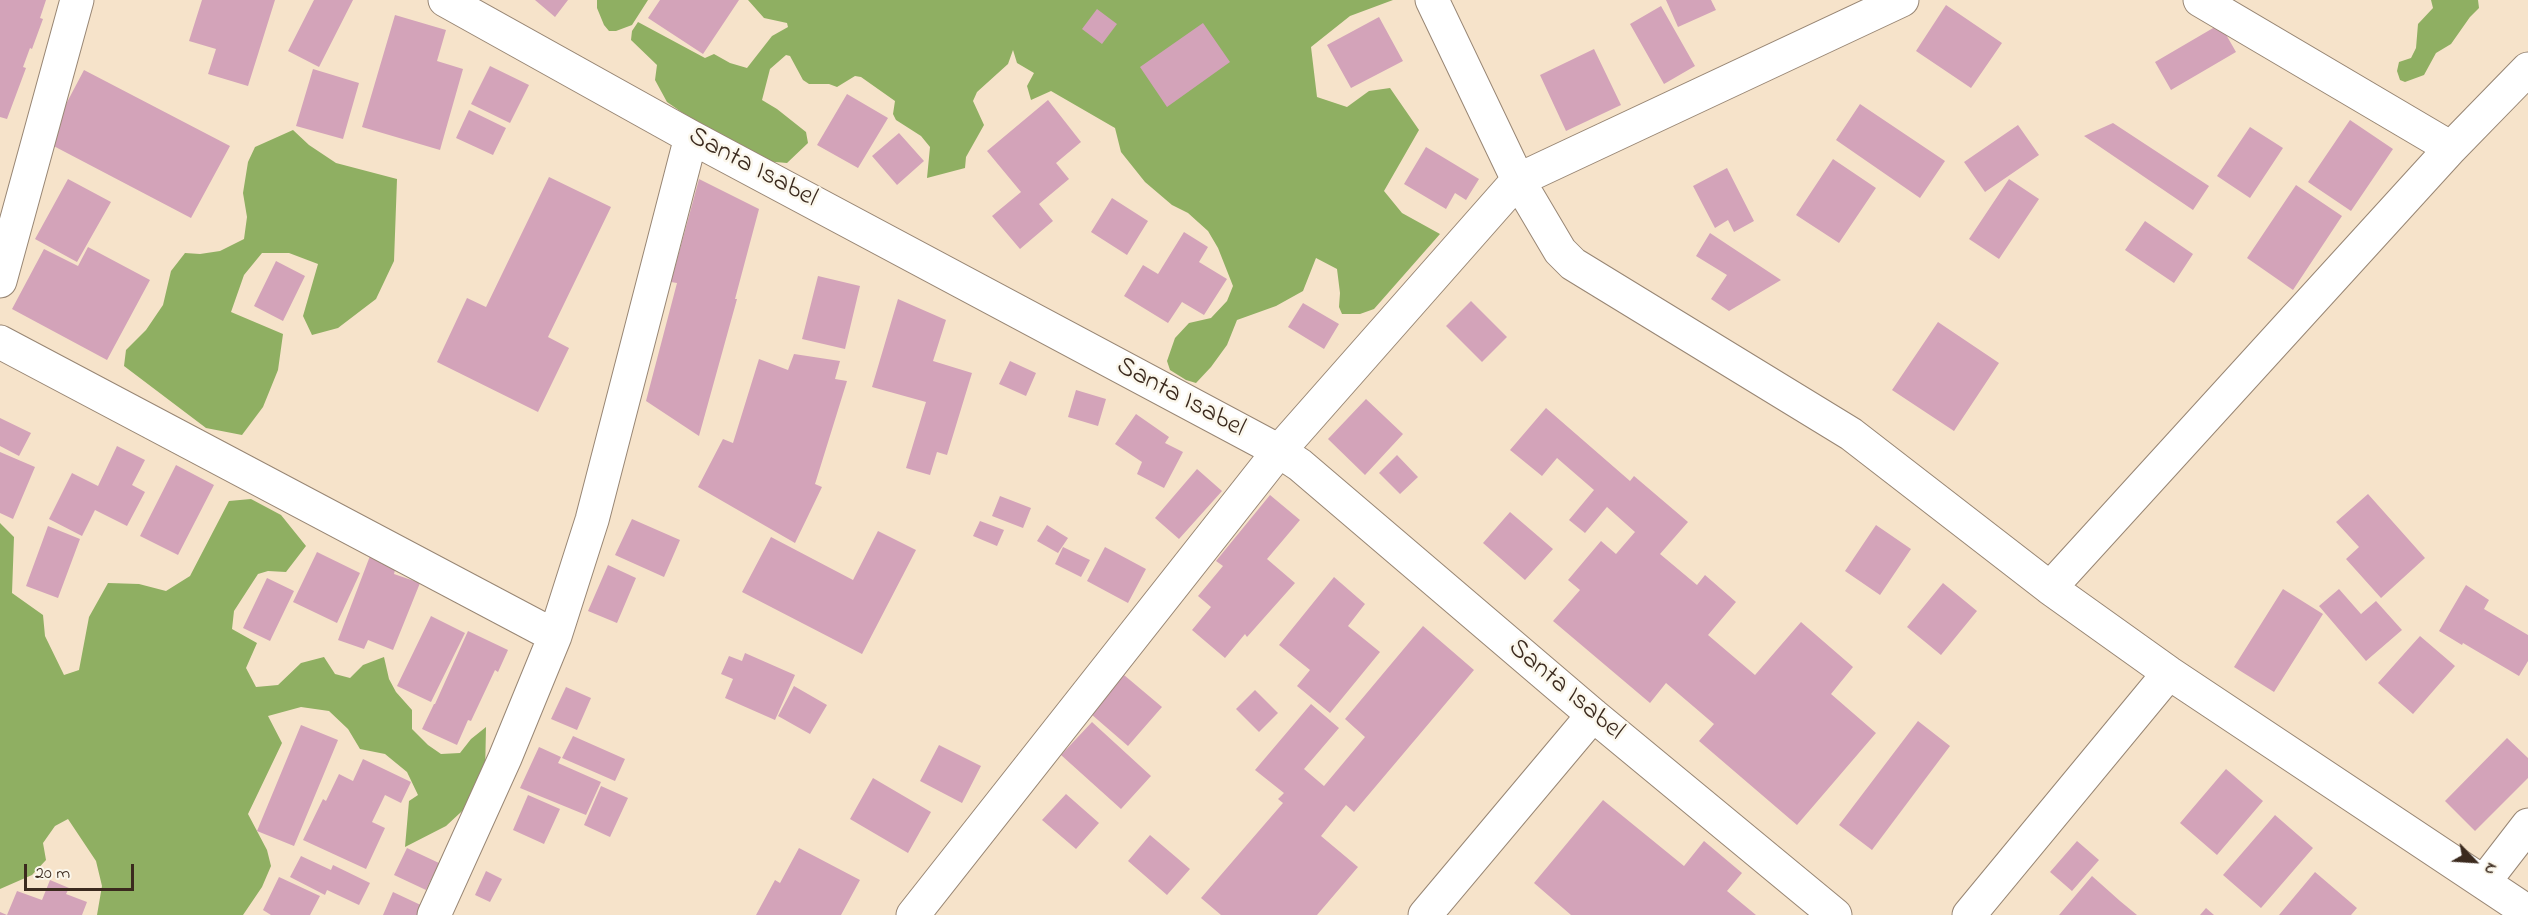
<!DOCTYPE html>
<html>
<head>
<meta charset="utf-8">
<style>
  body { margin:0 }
  #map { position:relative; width:2528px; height:915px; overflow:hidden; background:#f6e3ca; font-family:"Indie Flower",sans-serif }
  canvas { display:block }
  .north { position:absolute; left:2444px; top:831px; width:60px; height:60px; -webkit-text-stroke:4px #fbf7ec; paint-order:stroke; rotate:115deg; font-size:16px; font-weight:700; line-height:24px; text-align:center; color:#3b2a1e }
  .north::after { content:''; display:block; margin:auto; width:21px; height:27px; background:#3b2a1e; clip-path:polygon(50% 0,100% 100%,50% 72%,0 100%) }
  .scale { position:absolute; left:24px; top:864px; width:110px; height:27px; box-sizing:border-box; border:3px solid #3b2a1e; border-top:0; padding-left:8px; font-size:18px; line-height:21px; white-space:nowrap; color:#3b2a1e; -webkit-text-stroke:4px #fbf7ec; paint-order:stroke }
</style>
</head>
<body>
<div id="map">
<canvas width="2528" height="915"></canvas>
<div class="north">N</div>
<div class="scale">20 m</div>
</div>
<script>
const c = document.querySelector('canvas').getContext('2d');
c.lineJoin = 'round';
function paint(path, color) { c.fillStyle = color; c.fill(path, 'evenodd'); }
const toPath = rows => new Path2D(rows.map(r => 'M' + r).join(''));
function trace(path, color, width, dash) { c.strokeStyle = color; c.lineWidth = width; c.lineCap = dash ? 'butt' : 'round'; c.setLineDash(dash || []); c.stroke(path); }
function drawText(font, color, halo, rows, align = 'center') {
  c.font = font + ' "Indie Flower",sans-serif'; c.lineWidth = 5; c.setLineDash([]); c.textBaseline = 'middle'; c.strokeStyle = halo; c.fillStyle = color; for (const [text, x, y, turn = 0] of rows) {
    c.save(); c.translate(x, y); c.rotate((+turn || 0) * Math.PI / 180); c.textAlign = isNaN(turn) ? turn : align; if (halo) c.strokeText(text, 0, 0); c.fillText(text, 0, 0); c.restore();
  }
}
paint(toPath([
  [597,0,648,0,632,25,616,31,609,31,604,25,597,8],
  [748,0,1393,0,1350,16,1311,47,1317,97,1347,107,1369,91,1390,88,1419,130,1384,191,1402,213,1440,234,1374,309,1360,314,1342,314,1339,307,1340,293,1337,269,1316,258,1303,291,1276,306,1237,320,1227,345,1211,367,1196,383,1186,380,1170,370,1167,361,1175,338,1189,323,1211,318,1227,301,1233,286,1218,248,1208,231,1188,213,1172,205,1145,182,1121,152,1115,128,1051,91,1031,100,1027,86,1034,73,1017,63,1013,50,1008,64,977,92,973,101,984,125,966,157,965,168,927,178,930,147,921,136,896,120,893,114,895,101,861,77,855,76,837,87,829,84,809,84,803,80,790,56,786,55,770,69,762,100,777,109,806,132,808,143,787,163,764,161,720,139,667,102,655,80,657,65,631,40,632,31,638,22,705,58,714,54,730,63,747,68,772,36,788,27,787,23,764,18],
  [2431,0,2478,0,2479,8,2470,17,2451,44,2436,53,2424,75,2405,82,2400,80,2397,71,2399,62,2411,58,2416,48,2418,24,2433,8],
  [293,130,309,145,336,163,397,179,394,261,376,299,338,328,312,335,303,316,318,264,289,253,262,253,244,275,231,312,283,334,278,370,263,407,242,435,206,428,124,366,126,350,146,330,163,305,171,271,185,253,200,254,220,251,244,239,247,217,243,193,248,162,255,147],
  [251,499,281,515,306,546,286,572,268,571,258,574,234,611,232,629,257,643,246,668,256,687,278,685,301,663,324,657,335,674,350,678,363,665,384,657,389,679,396,692,412,710,412,729,428,745,441,754,460,753,471,739,486,727,485,775,474,800,446,826,405,847,409,801,418,795,407,772,385,754,360,749,348,729,329,711,301,707,268,716,282,743,248,814,267,850,271,866,262,887,243,915,97,915,102,886,96,861,68,819,55,826,43,843,46,860,32,875,0,889,0,523,14,537,12,593,43,615,45,636,64,675,79,670,89,617,108,583,139,584,166,591,190,576,229,501]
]), '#8faf62');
paint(toPath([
  [0,0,46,0,40,18,43,19,32,49,30,48,23,67,26,68,7,119,0,117],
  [202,0,275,0,248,86,208,74,216,49,189,41],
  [314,0,353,0,319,67,288,51],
  [535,0,568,0,555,17],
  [660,0,739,0,703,54,648,18],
  [1666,0,1711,0,1716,10,1678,27],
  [1946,5,2002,43,1971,88,1916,51],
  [1661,6,1695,66,1664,84,1630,24],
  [1097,9,1117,24,1102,44,1082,29],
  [395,15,446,30,437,61,463,69,440,150,362,127],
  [1379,17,1403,61,1351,88,1327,45],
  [1203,23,1230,62,1167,107,1140,67],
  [2220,24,2236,52,2171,90,2155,62],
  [1594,49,1621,105,1566,131,1540,75],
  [490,66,529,85,510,123,471,104],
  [313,69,359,83,343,139,296,126],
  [84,70,230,146,191,218,46,142],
  [847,94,888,118,858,168,817,145],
  [1048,100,1081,142,1056,163,1069,179,1039,204,1053,221,1020,249,992,216,1021,192,987,151],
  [1860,104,1945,161,1920,198,1836,140],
  [469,110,506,128,493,155,456,138],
  [2350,120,2393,149,2351,211,2308,182],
  [2113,123,2209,186,2193,210,2084,136],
  [2018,125,2039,155,1985,192,1964,162],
  [2250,127,2283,148,2250,198,2217,176],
  [899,133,924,161,897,185,872,156],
  [1426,147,1479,179,1466,200,1455,193,1446,209,1404,184],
  [1833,159,1876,188,1839,243,1796,215],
  [1727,168,1754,221,1734,232,1728,220,1715,228,1693,186],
  [549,177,611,207,548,337,569,348,538,412,437,362,467,298,486,307],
  [68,179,111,202,77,262,35,239],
  [699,179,759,209,735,299,737,299,699,436,646,401,677,283,671,282],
  [2009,179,2039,199,1999,259,1969,239],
  [2296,185,2342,216,2293,290,2247,258],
  [1112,198,1148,221,1127,255,1091,232],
  [2145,221,2193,254,2174,283,2125,250],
  [1184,232,1208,247,1199,262,1227,279,1204,315,1182,302,1168,323,1124,296,1143,265,1158,274],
  [1710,233,1781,280,1729,311,1711,299,1727,275,1696,256],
  [88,247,150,280,107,360,12,309,44,249,78,266],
  [276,261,305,276,283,321,254,306],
  [818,276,860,286,845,349,802,339],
  [898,299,946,320,933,361,972,373,947,455,937,452,930,475,906,468,926,402,872,387],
  [1471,301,1507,337,1482,362,1446,326],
  [1303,303,1339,324,1324,349,1288,327],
  [1938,322,1999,363,1954,431,1892,390],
  [794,354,840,361,835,379,847,381,815,484,822,487,795,543,698,487,723,439,733,443,759,359,788,370],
  [1010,361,1036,373,1026,396,999,384],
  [1076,390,1106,399,1098,426,1068,417],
  [1366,399,1403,434,1365,475,1328,439],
  [1546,408,1630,481,1634,476,1688,522,1660,554,1697,585,1705,575,1736,602,1708,635,1755,675,1801,622,1853,667,1831,694,1876,733,1797,825,1699,741,1714,724,1666,683,1650,703,1553,621,1580,590,1568,580,1601,541,1616,554,1635,532,1607,507,1585,533,1569,520,1594,490,1557,458,1542,476,1510,450],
  [1136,414,1169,437,1165,443,1183,452,1164,488,1137,474,1142,462,1115,444],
  [0,418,31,433,19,456,0,446],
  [117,446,145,460,132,485,145,492,127,526,95,510,82,536,49,519,72,473,98,486],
  [0,452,35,467,13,519,0,513],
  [1397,455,1418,477,1400,494,1379,473],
  [176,465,214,485,178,555,140,536],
  [1197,469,1222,491,1179,539,1155,518],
  [2368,494,2425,558,2381,598,2346,559,2359,547,2336,522],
  [1270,495,1300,520,1267,559,1295,583,1247,637,1245,634,1225,658,1192,630,1211,607,1198,596,1223,566,1216,561],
  [1000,496,1031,508,1023,528,992,516],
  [1510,512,1553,549,1525,580,1483,543],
  [632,519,680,540,664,577,615,555],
  [980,521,1004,530,997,546,973,536],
  [1047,525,1068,538,1058,553,1037,541],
  [1876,525,1911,549,1880,595,1845,571],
  [48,526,80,539,58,598,26,586],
  [878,531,916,550,862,654,742,592,771,537,853,580],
  [1063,547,1090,560,1081,577,1055,564],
  [1105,547,1146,569,1128,603,1087,581],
  [317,552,360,573,337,623,293,602],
  [370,556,396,566,394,574,420,583,393,650,368,640,364,649,338,640],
  [608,565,636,578,617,623,588,611],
  [1334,577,1365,604,1348,626,1380,652,1330,713,1297,686,1310,670,1279,645],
  [267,578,294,591,270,641,243,628],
  [1943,583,1977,611,1941,655,1907,627],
  [2466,585,2489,600,2484,609,2528,635,2528,661,2519,676,2463,643,2462,645,2439,631],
  [2283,589,2323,614,2274,692,2234,667],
  [2339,589,2361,614,2376,601,2402,630,2366,661,2319,606],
  [431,616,465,633,431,702,397,686],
  [1423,626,1474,670,1354,812,1346,805,1321,836,1358,867,1317,915,1221,915,1201,898,1283,803,1278,799,1284,793,1255,770,1311,704,1339,728,1304,769,1324,786,1365,737,1345,719],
  [468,631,508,650,498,672,495,670,471,721,468,720,457,745,422,729,434,704,435,704],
  [2420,636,2455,666,2413,714,2378,683],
  [745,653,795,675,775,720,725,698,733,679,721,674,729,656,742,661],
  [1124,675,1162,707,1128,746,1091,714],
  [794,686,827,705,810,734,778,716],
  [566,687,591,698,577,730,551,719],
  [1255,690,1278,713,1259,732,1236,709],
  [1918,721,1950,746,1872,850,1839,825],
  [1092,722,1151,776,1121,809,1061,755],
  [301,725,338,740,294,846,257,831],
  [573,736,625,759,615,781,562,758],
  [2507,738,2528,758,2528,778,2475,831,2445,801],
  [939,745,981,766,962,803,920,781],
  [539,747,561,757,558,763,601,782,586,815,520,788],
  [363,759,411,782,401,803,385,795,372,822,385,828,366,869,303,840,323,799,326,801,339,774,353,781],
  [2226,769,2263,801,2217,855,2180,823],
  [873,778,931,812,908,853,850,819],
  [601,786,628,798,610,837,584,825],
  [1066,794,1099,823,1076,849,1042,820],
  [528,795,560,809,544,844,513,830],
  [1603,800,1684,866,1704,841,1742,873,1727,891,1756,915,1571,915,1534,883],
  [2275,815,2313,848,2261,908,2223,875],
  [1150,835,1190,869,1167,895,1128,861],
  [2077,841,2099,860,2072,891,2050,872],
  [407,848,439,863,426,890,394,875],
  [799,848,860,880,841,915,756,915,775,880,780,883],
  [301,856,331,870,333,865,370,883,359,905,327,890,325,895,290,877],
  [486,871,502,879,490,902,475,895],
  [2315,872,2357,908,2351,915,2279,915],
  [2092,876,2120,901,2137,915,2059,915],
  [279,877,320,896,310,915,271,915,263,910],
  [50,880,69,888,66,894,87,902,82,915,0,915,0,912,7,915,17,891,42,900],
  [393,892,425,907,422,915,383,915],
  [2206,908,2214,915,2200,915]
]), '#d3a3b9');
const minor = toPath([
  [445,0,691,137,1279,451,1300,465,1593,715,1835,915],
  [1432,0,1518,180,1560,251,1573,264,1851,434,2050,588,2169,673,2528,912],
  [2200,0,2451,148],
  [0,281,77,0],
  [0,342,555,636],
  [2050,588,2451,148,2528,69],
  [2484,882,2528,825],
  [434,915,505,758,555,636,592,520,691,137],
  [913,915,1279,451,1518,180,1902,0],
  [1425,915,1593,715],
  [1969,915,2169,673]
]);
trace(minor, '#988674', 35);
trace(minor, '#fff', 33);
drawText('27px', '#3b2a1e', '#fbf7ec', [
  ["Santa Isabel",752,169,28],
  ["Santa Isabel",1180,399,28],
  ["Santa Isabel",1565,691,40]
]);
</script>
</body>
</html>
